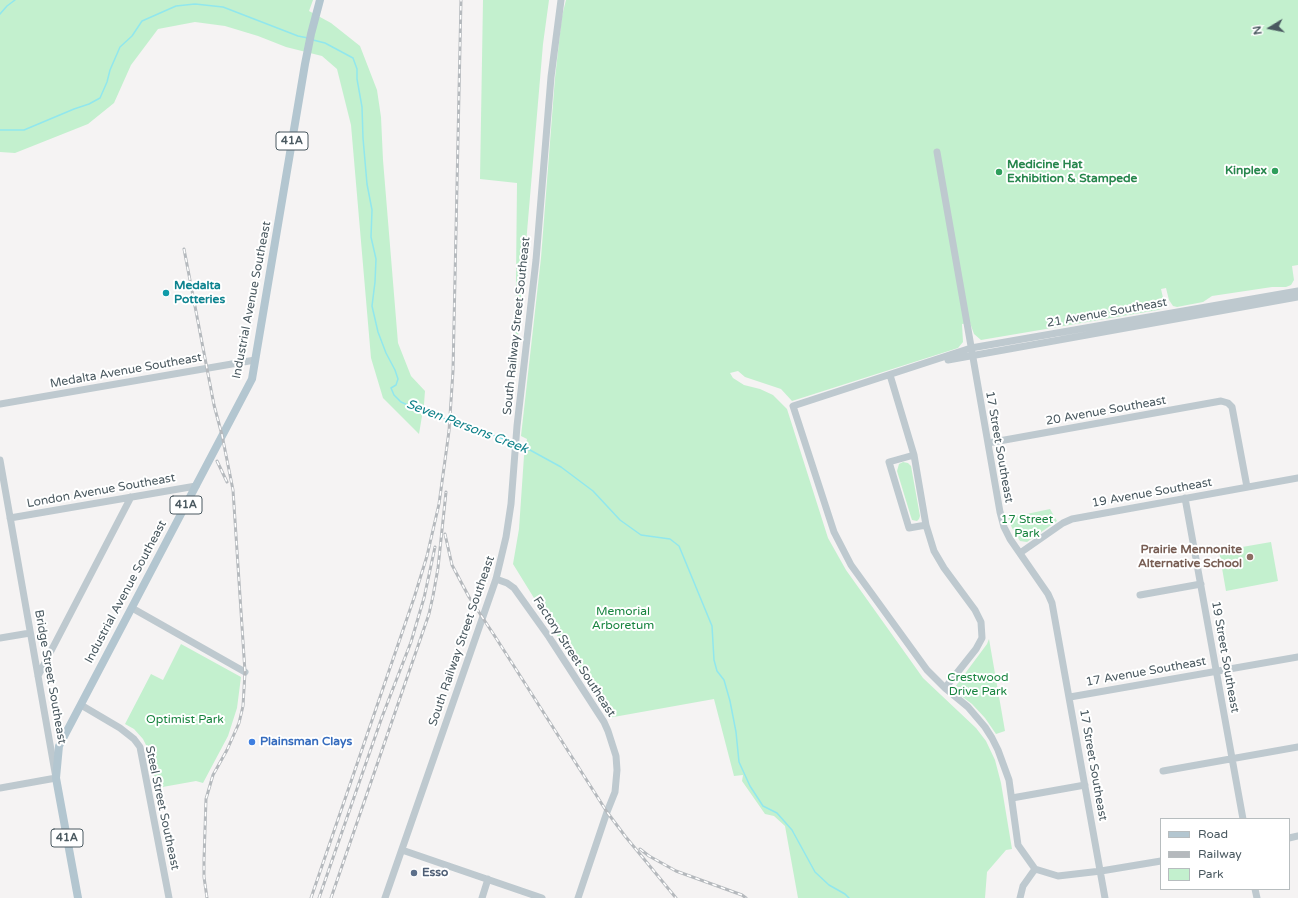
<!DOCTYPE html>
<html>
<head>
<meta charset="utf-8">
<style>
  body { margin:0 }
  #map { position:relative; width:1298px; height:898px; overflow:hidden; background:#f5f3f3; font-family:"Varela Round",sans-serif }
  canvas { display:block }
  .legend { position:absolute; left:1160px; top:818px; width:130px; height:72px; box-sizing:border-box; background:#fff; border:1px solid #b7bdbf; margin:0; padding:5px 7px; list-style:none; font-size:12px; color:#4a5960 }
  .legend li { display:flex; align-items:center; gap:8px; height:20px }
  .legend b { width:20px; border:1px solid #b7bdbf }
  .north { position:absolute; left:1250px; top:8px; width:40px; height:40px; -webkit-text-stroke:3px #fff; paint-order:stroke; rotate:260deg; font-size:11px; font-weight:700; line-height:16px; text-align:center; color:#4a5960 }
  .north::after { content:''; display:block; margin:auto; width:14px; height:18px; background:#4a5960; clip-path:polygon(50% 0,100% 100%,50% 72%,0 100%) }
</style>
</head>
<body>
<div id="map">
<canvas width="1298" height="898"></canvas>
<ul class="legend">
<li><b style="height:5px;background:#b3c6d0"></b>Road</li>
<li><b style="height:5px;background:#b5b9bd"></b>Railway</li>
<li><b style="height:11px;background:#c3f0ce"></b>Park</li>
</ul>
<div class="north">N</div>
</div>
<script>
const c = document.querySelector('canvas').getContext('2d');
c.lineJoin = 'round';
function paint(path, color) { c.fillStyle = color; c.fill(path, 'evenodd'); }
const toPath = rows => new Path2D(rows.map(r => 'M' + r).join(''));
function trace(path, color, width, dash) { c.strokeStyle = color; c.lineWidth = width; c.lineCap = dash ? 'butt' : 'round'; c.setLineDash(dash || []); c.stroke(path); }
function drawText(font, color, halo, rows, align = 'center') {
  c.font = font + ' "Varela Round",sans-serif'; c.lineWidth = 4; c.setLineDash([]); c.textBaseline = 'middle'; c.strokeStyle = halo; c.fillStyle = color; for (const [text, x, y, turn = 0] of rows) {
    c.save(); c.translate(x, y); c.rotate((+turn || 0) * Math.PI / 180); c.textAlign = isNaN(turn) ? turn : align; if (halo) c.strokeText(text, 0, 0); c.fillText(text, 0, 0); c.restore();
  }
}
paint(toPath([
  [0,0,313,0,309,11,331,23,360,46,377,90,381,117,383,160,398,343,411,376,425,391,424,404,419,434,383,398,371,358,351,125,337,69,322,56,286,47,258,36,225,26,195,22,158,29,131,65,114,103,88,124,15,153,0,152],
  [483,0,549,0,543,44,515,373,517,183,480,179],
  [566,0,1298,0,1298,265,1292,266,1294,280,1291,285,1286,287,1272,287,1212,296,1203,302,1177,307,1173,306,1169,300,1166,288,1161,289,1164,302,1163,306,1161,309,1158,310,981,340,974,334,970,323,962,324,963,342,958,348,792,401,781,389,745,377,738,371,730,373,733,378,744,385,760,389,773,395,787,409,828,538,846,570,923,678,976,728,986,741,995,760,1001,783,1012,849,1006,850,987,872,985,898,798,898,785,826,774,816,765,814,742,781,743,775,734,776,714,699,608,718,513,564,519,529,524,456,527,439,521,436,541,258,555,78,562,16],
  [903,462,908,463,911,466,920,516,919,519,917,521,912,520,911,517,897,471,899,464],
  [1050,509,1057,521,1027,542,1020,541,1012,528,1008,518],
  [1271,542,1278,581,1226,591,1219,551],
  [989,639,1005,731,996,734,985,718,972,704,956,692,955,687,987,644],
  [181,644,241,677,237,708,228,736,203,783,196,781,157,788,149,751,143,739,134,729,125,724,151,674,163,680]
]), '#c3f0ce');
trace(toPath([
  [0,14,7,6,15,0],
  [313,40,325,43,353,58,357,69,357,79,362,107,363,138,367,184,372,210,371,237,376,259,375,282,372,306,378,332,386,353,395,370,398,379,396,385,391,388,394,395,401,402,419,410,493,435,514,443],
  [0,130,24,130,74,109,89,104,100,98,107,82,110,70,120,47,132,36,142,21,176,6,195,4,223,7,298,36,308,38],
  [517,445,530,450,561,467,593,491,620,520,641,535,670,539,679,546,712,626,714,660,717,671,724,680,730,701,736,732,739,762,750,786,763,806,777,813,792,830,815,872,829,885,845,894,849,898]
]), '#91e7ed', 1.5);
trace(toPath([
  [937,152,1000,512,1004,527,1010,539,1048,594,1052,603,1105,898],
  [948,360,1298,297],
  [890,375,914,455,926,525,934,551,944,568,975,610,981,622,982,638,976,649,945,688],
  [0,404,255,360],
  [988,443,1221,401,1228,403,1232,407,1247,487],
  [914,455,889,462,909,528,926,525],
  [0,460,56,778,0,788],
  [1185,498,1243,819],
  [10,518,196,486],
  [1020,553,1063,523,1072,519,1298,478],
  [496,579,507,583,514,588,549,637,604,722,608,731,616,756,617,770,615,792,607,812,578,898],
  [1140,595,1201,584],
  [132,608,245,672],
  [0,638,30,633],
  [38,676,131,497],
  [1070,697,1298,657],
  [81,705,120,728,134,739,140,747,169,898],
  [1163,771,1298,747],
  [1012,798,1085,785],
  [1289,838,1298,836],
  [402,850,542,898],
  [1161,861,1101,871,1058,876,1035,869,1018,845,1009,780,998,750,992,738,985,727,968,707,945,688,927,670,851,565,834,532,793,406,971,348,1298,291],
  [1255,889,1257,898],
  [385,898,496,579,506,537,511,504,517,426,536,260,551,77,561,0],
  [482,898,488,879],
  [1020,898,1023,886,1035,869]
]), '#bec9cf', 7);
trace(toPath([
  [78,898,56,778,59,746,252,379,305,64,311,34,320,0]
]), '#b3c6d0', 8);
const rail = toPath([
  [184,249,214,405,222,435,233,490,245,672,243,706,239,723,227,750,213,775,206,799,204,860,204,877,207,898],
  [217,461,227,482],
  [445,534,452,565,469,597,496,638,607,812,625,836,676,898],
  [640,849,649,856,676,871,742,895,746,898],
  [311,898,414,598,427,556,439,504,449,431,453,371,461,0],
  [319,898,382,717,411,642,424,598,435,547],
  [331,898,429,614,433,596,438,568,446,492]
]);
trace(rail, '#b5b9bd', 3);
trace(rail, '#fff', 1.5, [4.5]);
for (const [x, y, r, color] of [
  [1275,171,4,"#2e9e5b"],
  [999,172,4,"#2e9e5b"],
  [166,293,4,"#0f9aa8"],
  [1250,557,4,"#8d6e63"],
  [252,742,4,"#3f7fe0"],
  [414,873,4,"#5c6f8a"]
]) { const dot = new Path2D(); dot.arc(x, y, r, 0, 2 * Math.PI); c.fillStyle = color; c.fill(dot); trace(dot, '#fff', 1.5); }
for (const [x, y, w] of [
  [292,141,32],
  [186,505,32],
  [67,838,32]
]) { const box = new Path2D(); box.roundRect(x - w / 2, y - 9, w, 18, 3); c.fillStyle = '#fff'; c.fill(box); trace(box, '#4a5960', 1); }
drawText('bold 11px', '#4a5960', null, [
  ["41A",292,141],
  ["41A",186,505],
  ["41A",67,838]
]);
drawText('bold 12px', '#27864d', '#fff', [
  ["Medicine Hat",1007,165],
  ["Exhibition & Stampede",1007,179],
  ["Kinplex",1267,171,"right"]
], 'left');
drawText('bold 12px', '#0d838f', '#fff', [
  ["Medalta",174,286],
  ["Potteries",174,300]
], 'left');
drawText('12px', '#4a5960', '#fff', [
  ["Industrial Avenue Southeast",252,300,-79],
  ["21 Avenue Southeast",1107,313,-10],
  ["South Railway Street Southeast",517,326,-84],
  ["Medalta Avenue Southeast",126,371,-10],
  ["20 Avenue Southeast",1106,411,-10],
  ["17 Street Southeast",999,447,80],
  ["London Avenue Southeast",101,491,-10],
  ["19 Avenue Southeast",1152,493,-10],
  ["Industrial Avenue Southeast",126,592,-62],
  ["South Railway Street Southeast",462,641,-71],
  ["Factory Street Southeast",574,657,57],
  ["19 Street Southeast",1225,657,80],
  ["17 Avenue Southeast",1146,672,-10],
  ["Bridge Street Southeast",50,677,80],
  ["17 Street Southeast",1093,765,80],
  ["Steel Street Southeast",162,808,78]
]);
drawText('12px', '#18843f', '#fff', [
  ["17 Street",1027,520],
  ["Park",1027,534],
  ["Memorial",623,612],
  ["Arboretum",623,626],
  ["Crestwood",978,678],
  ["Drive Park",978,692],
  ["Optimist Park",185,720]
]);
drawText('bold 12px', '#785e54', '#fff', [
  ["Prairie Mennonite",1242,550],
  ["Alternative School",1242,564]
], 'right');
drawText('bold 12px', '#366cbe', '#fff', [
  ["Plainsman Clays",260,742]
], 'left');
drawText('bold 12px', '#4e5e75', '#fff', [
  ["Esso",422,873]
], 'left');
drawText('italic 13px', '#0e8089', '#fff', [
  ["Seven Persons Creek",467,427,21]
]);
</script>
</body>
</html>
